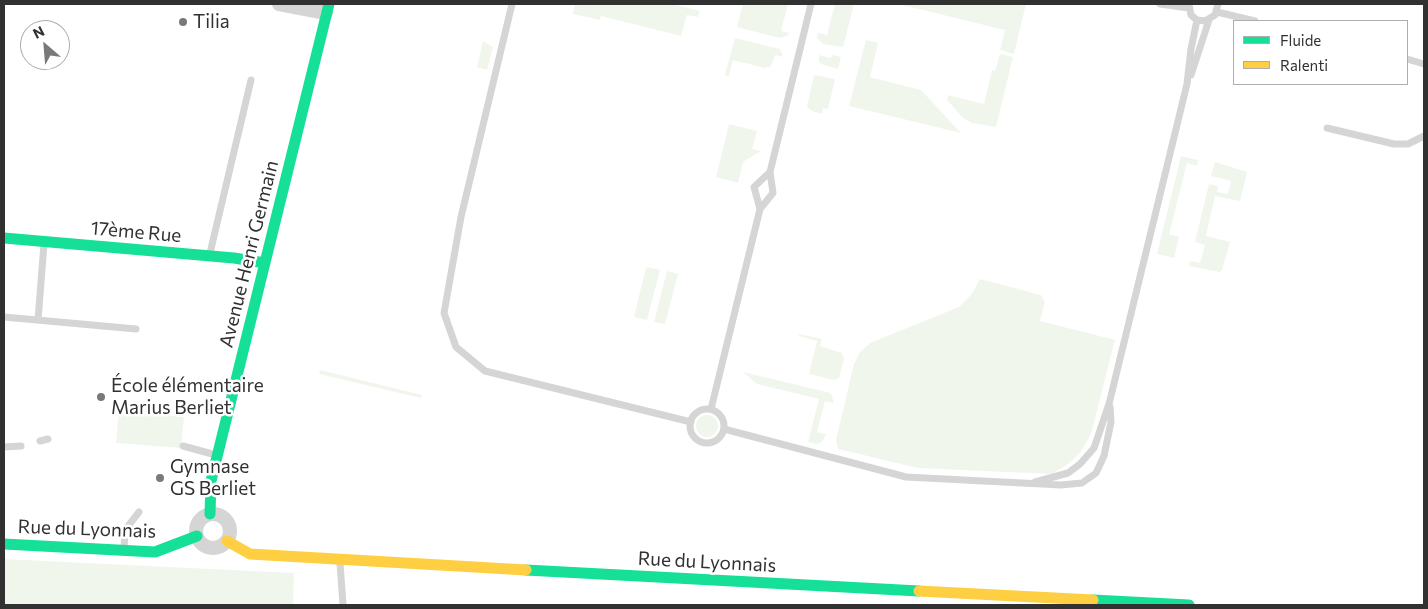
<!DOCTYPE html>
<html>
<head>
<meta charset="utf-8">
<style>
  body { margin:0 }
  #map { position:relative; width:1428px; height:609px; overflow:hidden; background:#fff; font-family:Commissioner,sans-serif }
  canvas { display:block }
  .frame { position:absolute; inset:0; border:5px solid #313131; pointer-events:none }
  .legend { position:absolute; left:1233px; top:20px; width:175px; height:65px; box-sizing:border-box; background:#fff; border:1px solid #adadad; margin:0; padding:6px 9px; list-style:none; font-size:15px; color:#313131 }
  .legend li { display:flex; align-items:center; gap:10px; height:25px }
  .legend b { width:25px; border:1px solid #adadad }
  .north { position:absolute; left:20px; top:20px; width:50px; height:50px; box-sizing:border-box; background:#fff; border:1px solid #adadad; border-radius:50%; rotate:333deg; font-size:14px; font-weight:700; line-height:20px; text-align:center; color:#313131 }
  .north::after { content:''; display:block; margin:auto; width:18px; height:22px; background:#797979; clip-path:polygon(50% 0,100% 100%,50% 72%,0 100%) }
</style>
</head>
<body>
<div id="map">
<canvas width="1428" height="609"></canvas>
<div class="frame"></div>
<ul class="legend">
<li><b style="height:6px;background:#16e098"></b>Fluide</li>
<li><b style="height:6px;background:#ffcf43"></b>Ralenti</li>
</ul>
<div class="north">N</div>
</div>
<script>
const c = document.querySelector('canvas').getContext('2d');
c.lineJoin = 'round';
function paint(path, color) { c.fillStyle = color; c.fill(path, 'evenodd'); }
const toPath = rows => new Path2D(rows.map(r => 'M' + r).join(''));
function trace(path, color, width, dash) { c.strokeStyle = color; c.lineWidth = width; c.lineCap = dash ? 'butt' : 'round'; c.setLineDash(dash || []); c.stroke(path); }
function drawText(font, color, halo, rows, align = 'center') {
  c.font = font + ' Commissioner,sans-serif'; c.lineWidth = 5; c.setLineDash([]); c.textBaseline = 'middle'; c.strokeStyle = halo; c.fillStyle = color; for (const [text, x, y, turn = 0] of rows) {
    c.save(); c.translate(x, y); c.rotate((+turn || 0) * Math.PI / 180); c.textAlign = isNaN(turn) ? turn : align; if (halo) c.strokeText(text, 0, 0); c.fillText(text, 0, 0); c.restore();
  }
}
paint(toPath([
  [575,4,672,4,700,11,698,17,687,15,681,36,601,16,600,20,573,14],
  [743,4,788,4,781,31,790,33,787,36,780,38,737,27],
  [835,4,854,4,843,47,823,44,817,38,818,33,827,35],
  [898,4,1026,4,1014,54,1000,50,1005,30],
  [735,38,780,49,783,57,775,55,771,66,765,68,733,60,729,76,725,75],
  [866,40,878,43,870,77,921,90,961,133,849,106],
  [483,41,493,47,487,70,477,67],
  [1000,54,1013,57,996,127,972,123,963,118,947,100,948,95,984,104,992,70,995,71],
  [819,55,831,58,832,55,841,57,838,69,821,64,819,61],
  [814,75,835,79,828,109,823,108,822,114,812,111,807,107],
  [729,124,757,131,752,149,761,151,743,162,738,183,716,177],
  [1181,156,1198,160,1197,166,1187,163,1169,234,1179,237,1174,258,1157,254],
  [1215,162,1247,172,1240,201,1215,196,1206,236,1230,242,1222,270,1220,272,1189,266,1190,261,1200,263,1205,245,1195,242,1209,184,1218,186,1217,192,1228,194,1231,181,1211,176],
  [646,267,660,270,647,320,634,317],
  [667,271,678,274,665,324,654,322],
  [980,279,1041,295,1045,302,1040,321,1115,340,1091,434,1080,453,1068,464,1052,474,918,468,838,449,836,440,854,364,860,352,870,343,959,307,971,295],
  [799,334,822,339,820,346,842,353,844,359,839,378,833,380,809,374,817,341,799,336],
  [320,370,422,395,421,398,319,374],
  [743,372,831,393,834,403,825,401,817,432,826,434,822,442,817,444,808,442,819,399,757,384],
  [119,411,184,417,181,448,116,443],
  '696 426a11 11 0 1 1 22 0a11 11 0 1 1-22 0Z',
  [4,559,294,573,293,605,4,605]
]), '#f1f6ed');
trace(toPath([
  [512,4,461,217,444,313,456,347,485,371,691,422],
  [1160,4,1189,8],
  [1189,4,1191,15,1197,20,1205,21,1215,15,1218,4],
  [1217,12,1255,21],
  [1407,59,1424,64],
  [1191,75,1209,20],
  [1327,128,1394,144,1408,144,1424,136],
  [770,172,811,4],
  [210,253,251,80],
  [4,317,136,329],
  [38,320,44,244],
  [711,409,760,209,773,193,770,172,754,187,760,209],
  '690 426a17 17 0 1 1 34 0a17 17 0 1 1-34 0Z',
  [724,429,906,477,1061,485,1082,483,1096,473,1104,456,1111,422,1110,407],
  [40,441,48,439],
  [183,446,216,455],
  [4,447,21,446],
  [1035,482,1068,473,1080,464,1094,448,1109,404,1187,84,1191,49,1197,20],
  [124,550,125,530,139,512],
  [340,563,343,605]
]), '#d5d5d5', 7);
trace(toPath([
  [279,4,326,13],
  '196 531a17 17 0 1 1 34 0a17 17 0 1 1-34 0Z'
]), '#d5d5d5', 14);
trace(toPath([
  [4,238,234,258,265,263],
  [210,514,211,481,329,4],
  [4,544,155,552,197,536],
  [526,570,919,591],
  [1093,600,1189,605]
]), '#16e098', 11);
trace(toPath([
  [227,541,250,554,526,570],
  [919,591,1093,600]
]), '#ffcf43', 11);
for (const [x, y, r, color] of [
  [183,22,5,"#797979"],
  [101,397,5,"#797979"],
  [160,478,5,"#797979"]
]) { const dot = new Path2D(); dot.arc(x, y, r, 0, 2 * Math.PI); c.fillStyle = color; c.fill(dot); trace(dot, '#fff', 2); }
drawText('19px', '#313131', '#fff', [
  ["Tilia",193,22],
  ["École élémentaire",111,386],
  ["Marius Berliet",111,408],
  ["Gymnase",170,467],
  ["GS Berliet",170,489]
], 'left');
drawText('19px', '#313131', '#fff', [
  ["17ème Rue",136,232,5],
  ["Avenue Henri Germain",249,254,-76],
  ["Rue du Lyonnais",87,529,2],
  ["Rue du Lyonnais",707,562,3]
]);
</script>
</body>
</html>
